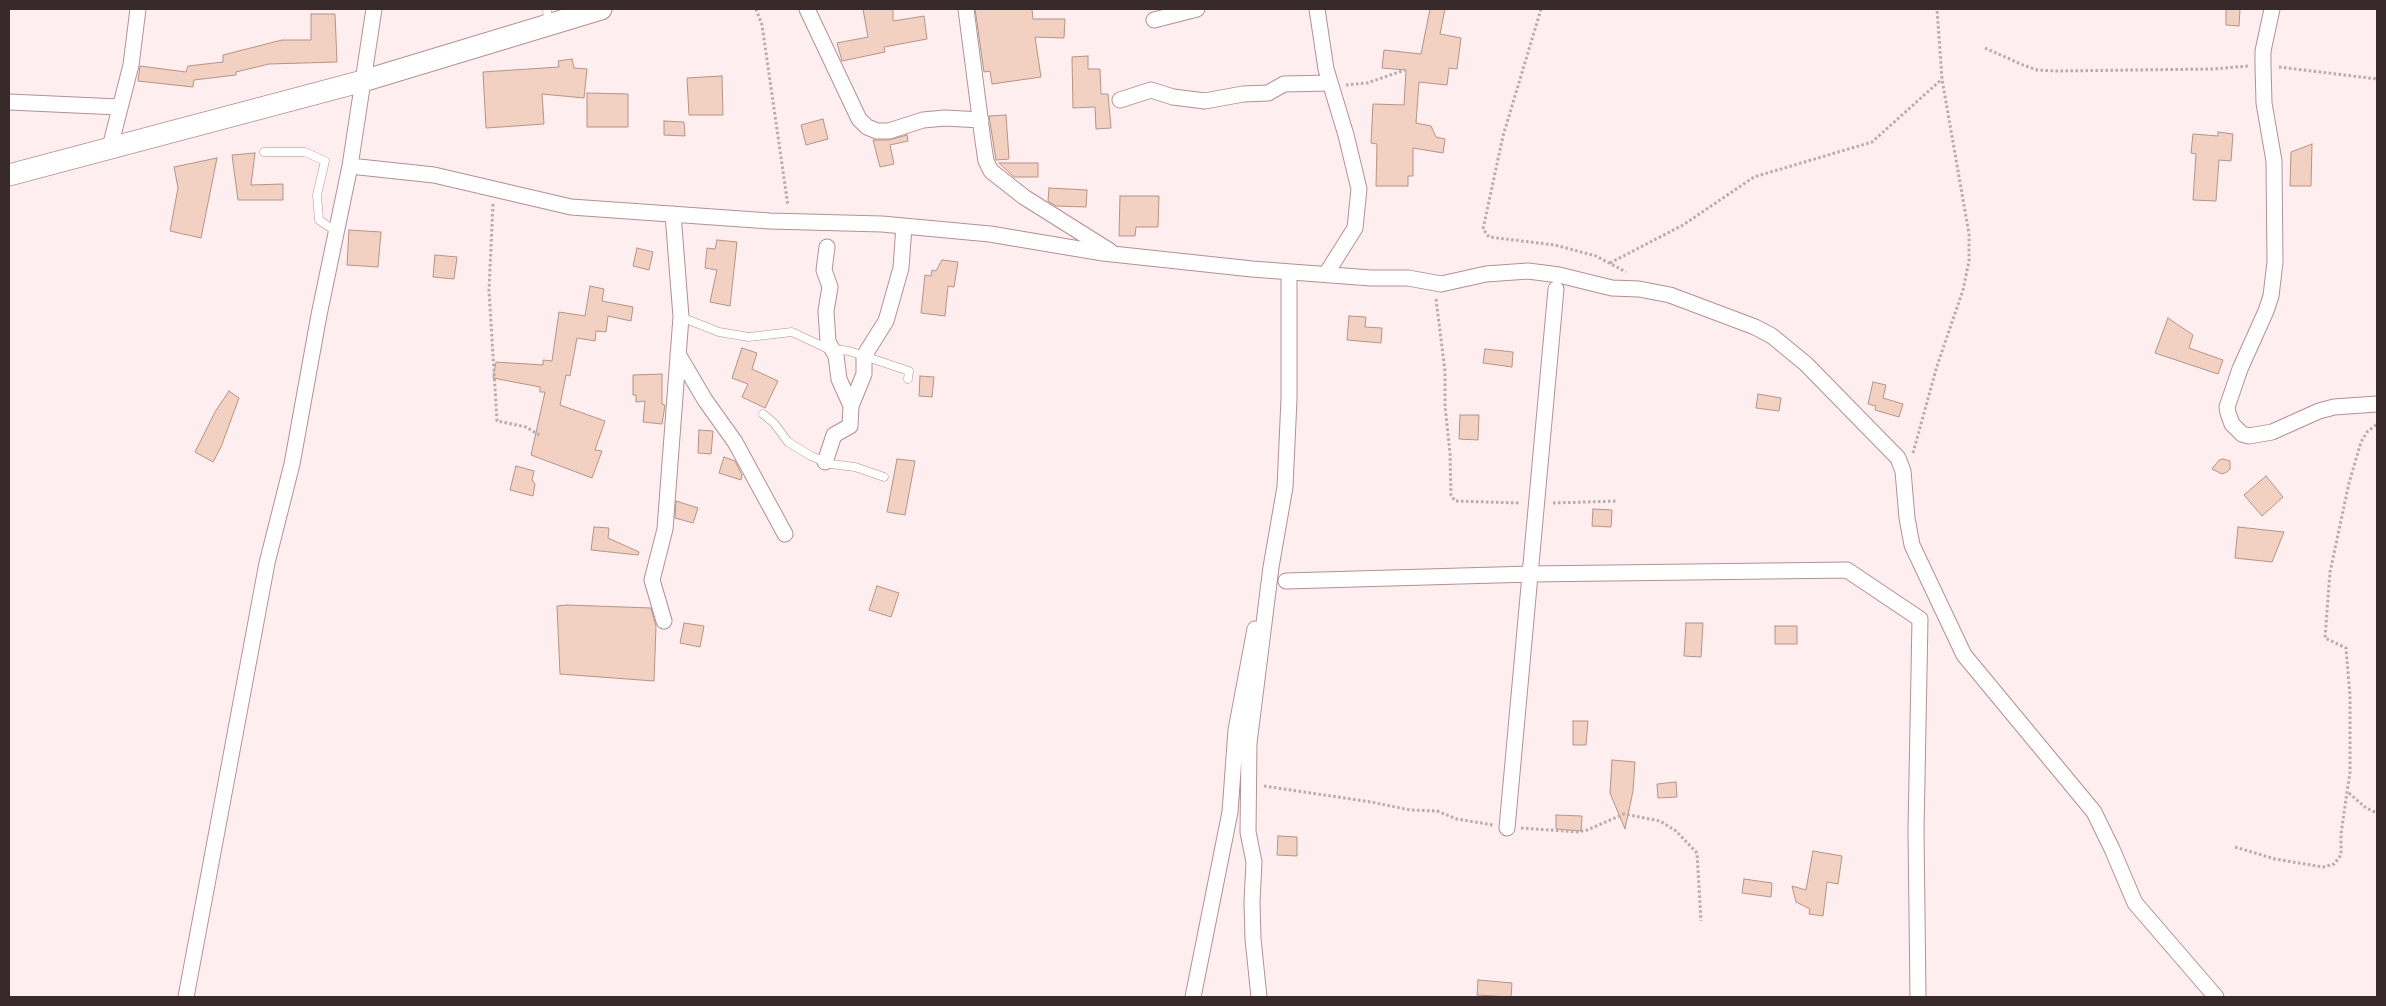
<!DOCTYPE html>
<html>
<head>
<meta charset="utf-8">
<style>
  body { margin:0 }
  #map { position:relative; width:2386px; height:1006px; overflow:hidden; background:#feeeef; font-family:Figtree,sans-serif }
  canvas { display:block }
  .frame { position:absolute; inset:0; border:10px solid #38292b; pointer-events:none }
</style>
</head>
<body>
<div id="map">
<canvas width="2386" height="1006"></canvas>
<div class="frame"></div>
</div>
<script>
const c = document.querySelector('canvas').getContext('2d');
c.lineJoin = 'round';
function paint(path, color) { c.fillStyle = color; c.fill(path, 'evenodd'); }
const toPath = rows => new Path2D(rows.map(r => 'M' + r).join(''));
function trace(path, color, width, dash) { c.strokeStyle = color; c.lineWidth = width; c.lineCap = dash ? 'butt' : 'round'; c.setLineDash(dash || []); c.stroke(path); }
const building = toPath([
  [863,9,893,9,893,21,924,16,927,39,884,47,885,52,842,61,837,43,868,37,863,9],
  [975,9,1032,9,1033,19,1065,19,1064,38,1035,37,1041,77,992,84,990,71,984,72,975,9],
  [1430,9,1445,9,1440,34,1461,38,1457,69,1449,68,1447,85,1419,82,1416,123,1431,126,1436,137,1445,139,1443,153,1413,148,1413,176,1408,176,1408,186,1376,186,1377,144,1371,143,1373,104,1404,105,1406,70,1382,68,1384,50,1421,54,1430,9],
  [2226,9,2240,9,2239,26,2226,25,2226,9],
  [311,14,335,14,337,62,269,64,236,72,236,75,194,80,193,87,138,81,140,66,186,72,188,66,223,62,223,55,282,40,311,40,311,14],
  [1088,56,1088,69,1100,69,1101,94,1108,94,1111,128,1096,129,1095,107,1073,108,1072,57,1088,56],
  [572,59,574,68,587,69,584,98,542,94,544,124,486,128,483,72,559,67,558,61,572,59],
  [722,76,723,115,689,115,687,78,722,76],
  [587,93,628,94,628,127,587,127,587,93],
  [1006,115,1009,159,996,160,989,116,1006,115],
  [823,119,828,139,806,145,801,125,823,119],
  [664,121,684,122,685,136,664,135,664,121],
  [2218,132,2233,134,2231,161,2219,160,2216,201,2193,200,2196,154,2191,153,2193,134,2218,136,2218,132],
  [907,135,908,141,890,145,894,164,880,167,873,140,889,140,907,135],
  [2312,144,2311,186,2290,186,2291,152,2312,144],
  [255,153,251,185,283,184,283,200,238,200,232,155,255,153],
  [217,158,201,238,170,231,178,188,174,167,217,158],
  [999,163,1038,163,1038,177,1014,177,999,163],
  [1049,188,1087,190,1086,207,1056,206,1048,201,1049,188],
  [1120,196,1159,196,1158,227,1136,227,1135,236,1119,236,1120,196],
  [349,230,381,232,378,267,347,265,349,230],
  [717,240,737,242,730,306,710,302,717,270,705,268,707,248,715,249,717,240],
  [637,248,653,252,649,270,633,266,637,248],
  [435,255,457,257,454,279,433,277,435,255],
  [942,260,958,262,954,287,948,286,945,316,921,313,925,275,931,276,932,270,936,271,942,260],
  [590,286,604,289,602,301,633,307,631,321,608,316,606,332,596,331,595,341,577,338,570,376,566,375,560,405,605,421,595,450,602,451,592,478,531,455,545,392,540,392,540,387,493,378,496,362,543,365,543,360,552,361,559,312,585,316,590,286],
  [1349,316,1366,317,1365,327,1382,328,1381,343,1347,340,1349,316],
  [2168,318,2193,335,2189,348,2223,360,2218,374,2155,353,2168,318],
  [742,348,757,353,752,369,778,381,765,408,742,397,748,384,732,378,742,348],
  [1485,349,1513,352,1512,367,1483,363,1485,349],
  [662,374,662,404,665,405,662,424,643,422,645,401,636,402,636,395,633,395,633,375,662,374],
  [920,376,934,377,932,397,919,396,920,376],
  [1873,382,1886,385,1883,398,1903,404,1899,417,1875,410,1876,406,1868,404,1873,382],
  [229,391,239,398,221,447,213,462,195,452,215,412,229,391],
  [1758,394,1781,398,1779,411,1756,408,1758,394],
  [1460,415,1479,415,1478,440,1459,439,1460,415],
  [699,430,713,431,711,454,698,453,699,430],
  [724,457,735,461,742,475,741,480,719,473,724,457],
  [897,459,915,461,905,515,887,512,897,459],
  [2223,459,2230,461,2230,469,2227,472,2222,474,2212,469,2219,460,2223,459],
  [516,466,534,471,532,480,535,484,533,496,510,490,516,466],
  [2266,476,2283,497,2262,516,2244,495,2266,476],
  [676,501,698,508,693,523,675,518,676,501],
  [1593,509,1612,510,1611,527,1592,526,1593,509],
  [594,527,609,528,608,538,639,552,638,555,591,550,594,527],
  [2238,527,2284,532,2272,562,2235,558,2238,527],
  [877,586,899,593,891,617,869,610,877,586],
  [567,605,651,608,656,626,654,681,560,674,557,606,567,605],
  [684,623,704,626,700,647,680,643,684,623],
  [1686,623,1703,623,1701,657,1684,656,1686,623],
  [1775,626,1797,626,1797,644,1775,644,1775,626],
  [1573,721,1588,721,1586,745,1573,745,1573,721],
  [1612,760,1635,762,1633,791,1625,829,1610,793,1612,760],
  [1676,782,1677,797,1658,798,1657,784,1676,782],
  [1556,815,1582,816,1581,831,1556,829,1556,815],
  [1278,836,1297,837,1297,856,1277,855,1278,836],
  [1813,851,1842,856,1838,884,1827,882,1823,916,1809,914,1810,909,1796,902,1792,886,1806,890,1813,851],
  [1744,879,1772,883,1771,897,1742,893,1744,879],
  [1478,980,1512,983,1511,997,1477,995,1478,980]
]);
paint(building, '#f3d1c2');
trace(building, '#b49485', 1);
const lane = toPath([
  [547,9,548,22],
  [264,152,305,152,325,161,317,195,319,220,337,232],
  [681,317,719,332,749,337,792,332,826,348,849,351,909,371,908,379],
  [763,414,774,423,788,442,811,456,831,464,855,467,884,477]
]);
const street = toPath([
  [807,9,859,119,867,127,877,131,889,131,923,120,945,118,981,120],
  [966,9,983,141,986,161,991,171,1024,197,1110,251],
  [1317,9,1326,69,1346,135,1359,189,1355,228,1326,274],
  [2272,9,2263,51,2263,65,2264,103,2274,161,2275,262,2271,296,2266,311,2240,369,2227,407,2228,413,2232,424,2242,434,2249,436,2272,432,2319,411,2334,407,2377,404],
  [1154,20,1197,9],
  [1120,100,1151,90,1173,97,1205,101,1243,94,1268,93,1284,84,1330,83],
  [9,102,119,107],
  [110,147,131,65,138,9],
  [350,166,434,175,571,207,770,221,882,224,990,234,1103,253,1252,269,1371,278,1408,278,1441,284,1486,274,1528,271,1559,275,1612,288,1639,289,1670,295,1755,327,1772,336,1806,364,1898,458,1903,471,1907,518,1912,545,1964,655,2094,812,2112,849,2135,903,2216,997],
  [678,354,705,400,735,442,785,534],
  [851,406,864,374,864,356,886,321,901,268,904,226],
  [825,462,834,435,850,426,851,406,839,379,836,356,828,342,826,311,830,287,824,270,827,247],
  [1286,581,1531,574,1847,570,1920,619,1916,831,1918,997],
  [664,621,652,580,665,529,681,317,673,214],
  [1507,828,1556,289],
  [186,997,267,563,292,464,319,315,350,166,374,9],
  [1193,997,1230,812,1236,730,1255,629],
  [1259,997,1253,939,1252,902,1254,862,1248,832,1249,743,1271,567,1285,487,1289,399,1289,272]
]);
const secondary = toPath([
  [9,175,363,81,601,9]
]);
trace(lane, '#b49093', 9);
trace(street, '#b49093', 17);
trace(secondary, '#b49093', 23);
trace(toPath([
  [756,9,762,25,788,206],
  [1541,9,1503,136,1483,229,1489,237,1555,245,1596,256,1626,272],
  [1985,48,2023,65,2037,70,2057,71,2213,69,2248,66],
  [2279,67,2377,79],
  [1346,85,1367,83,1405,70],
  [493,204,489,290,497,421,526,427,541,436],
  [1610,263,1683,225,1754,177,1872,142,1942,79],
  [1436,299,1445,371,1445,406,1450,453,1451,495,1455,501,1521,503],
  [1913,453,1937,366,1963,290,1969,261,1969,234,1942,79,1937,9],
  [1553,503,1618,501],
  [1264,786,1371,802,1410,810,1437,811,1457,819,1493,825],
  [2349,793,2366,808,2377,813],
  [1521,828,1578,832,1587,830,1624,814,1660,821,1676,831,1697,853,1701,921],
  [2235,847,2275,859,2323,867,2334,864,2341,855,2341,834,2350,772,2350,696,2346,648,2325,638,2330,572,2349,483,2361,442,2367,432,2377,424]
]), '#b9aaab', 3, [2.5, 2.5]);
trace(lane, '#fff', 8);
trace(street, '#fff', 15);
trace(secondary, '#fff', 21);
</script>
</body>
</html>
